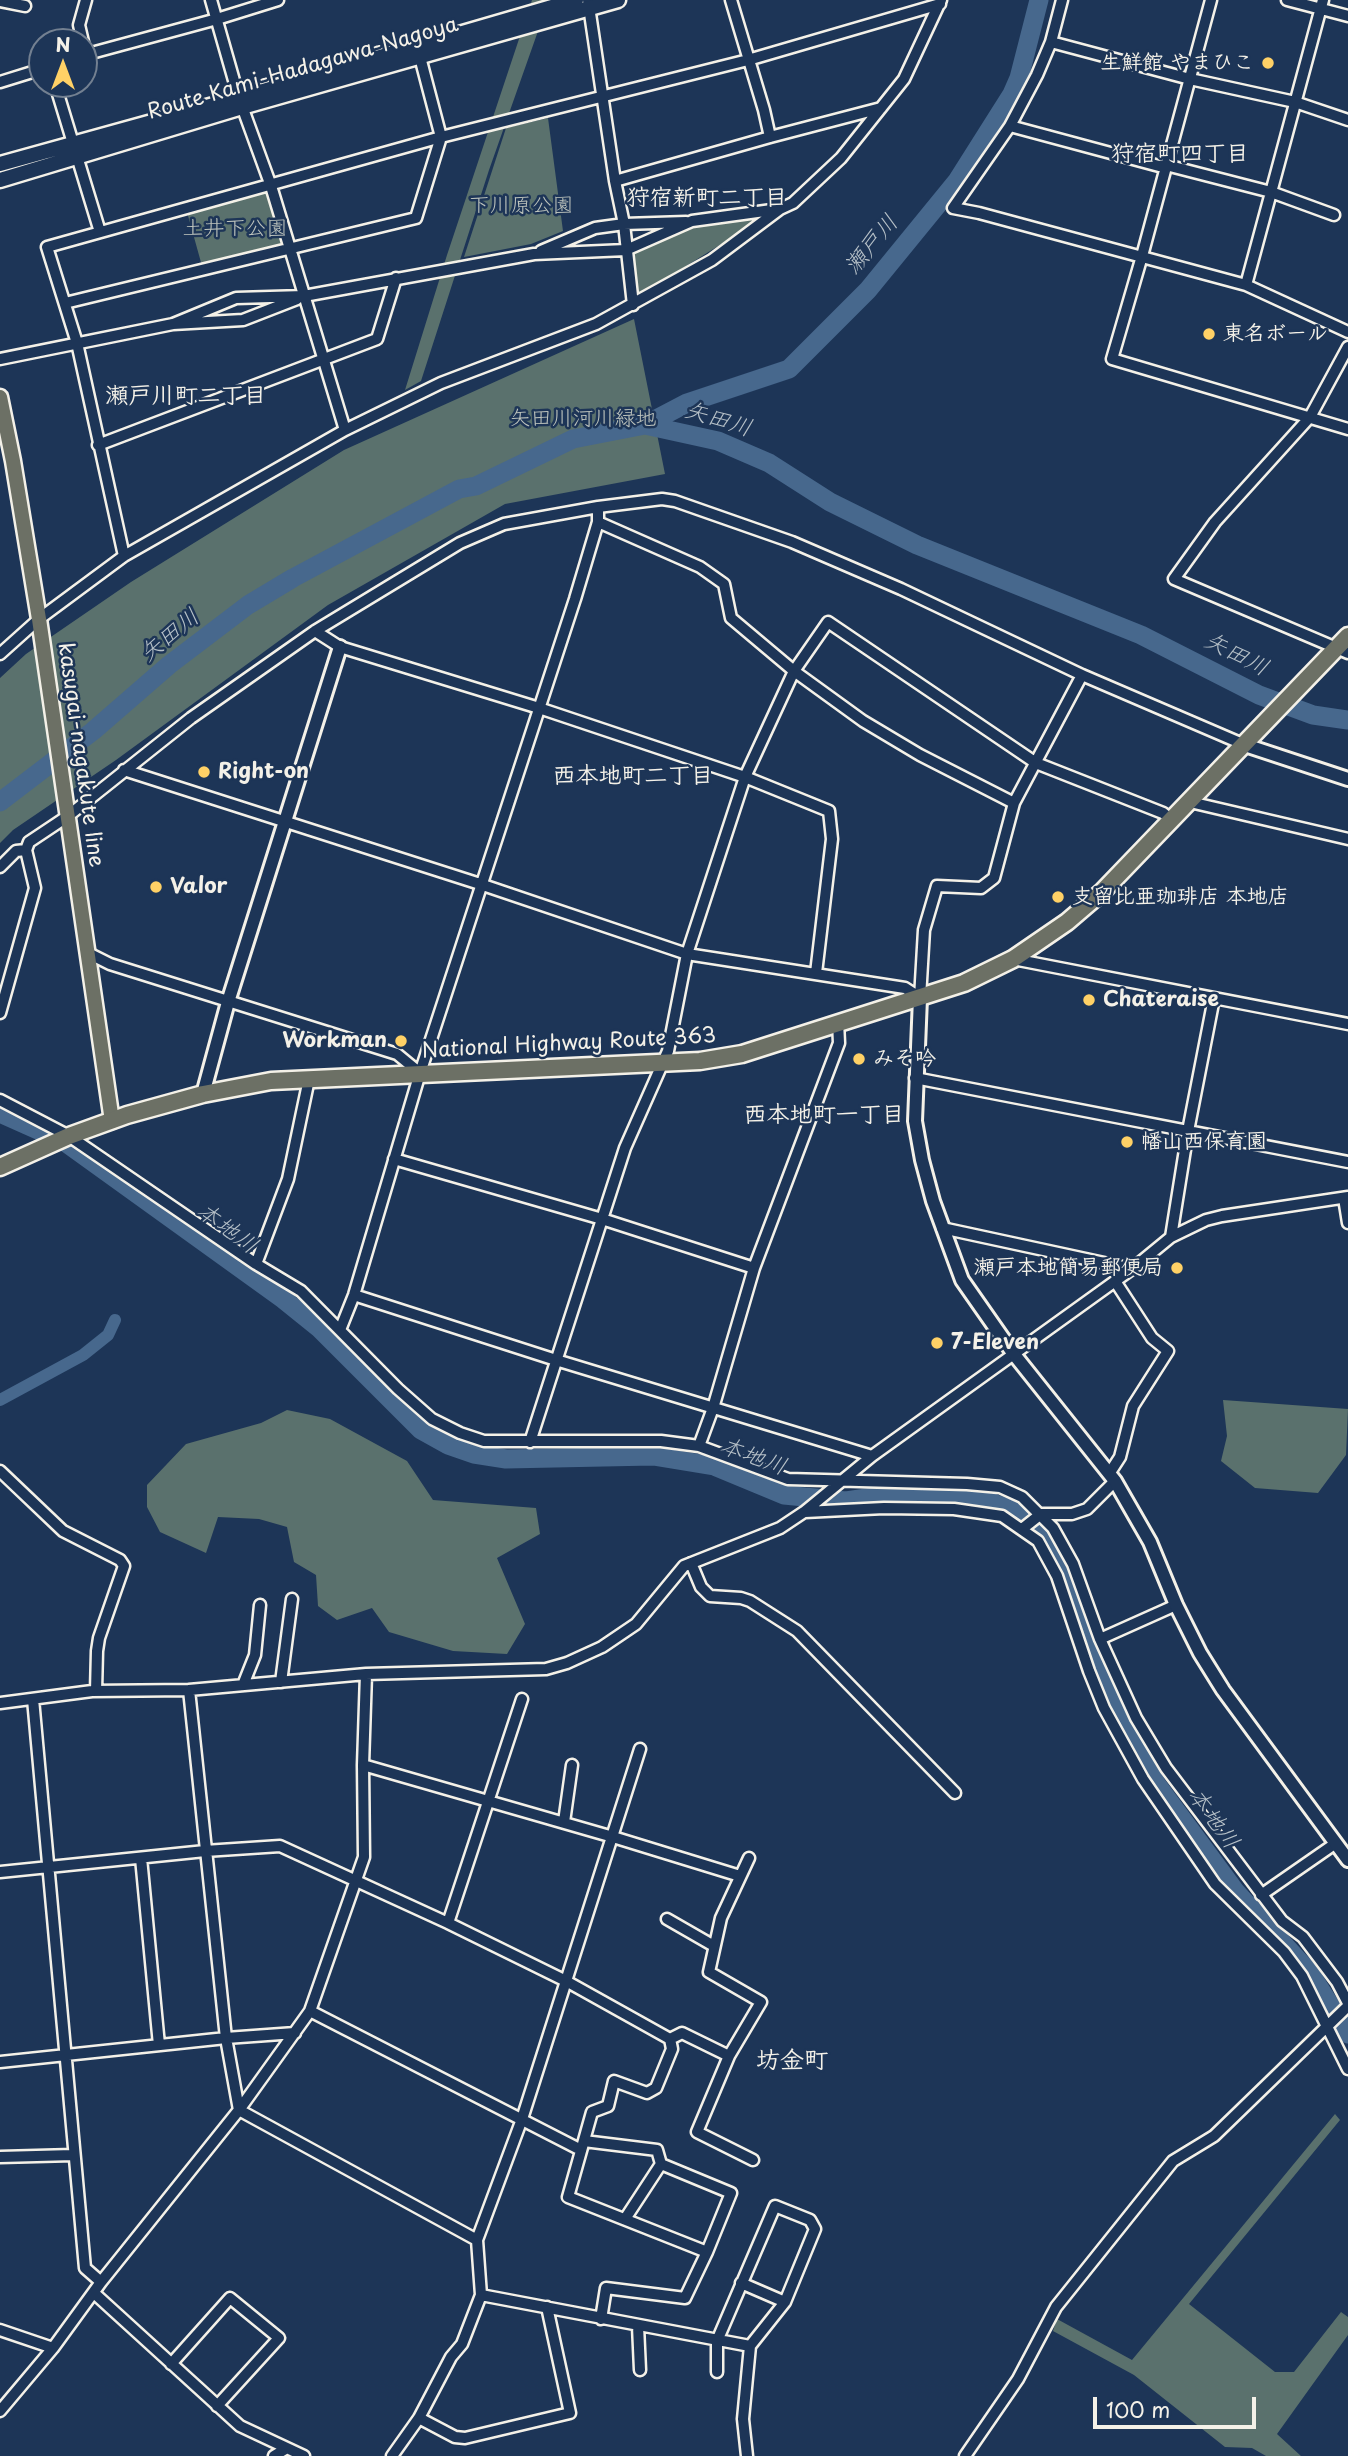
<!DOCTYPE html>
<html>
<head>
<meta charset="utf-8">
<style>
  body { margin:0 }
  #map { position:relative; width:1348px; height:2456px; overflow:hidden; background:#1d3557; font-family:"Playpen Sans",sans-serif }
  canvas { display:block }
  .north { position:absolute; left:28px; top:28px; width:70px; height:70px; box-sizing:border-box; background:#1d3557; border:2px solid #738091; border-radius:50%; rotate:0deg; font-size:19px; font-weight:700; line-height:28px; text-align:center; color:#f4f1e8 }
  .north::after { content:''; display:block; margin:auto; width:24px; height:32px; background:#ffd166; clip-path:polygon(50% 0,100% 100%,50% 72%,0 100%) }
  .scale { position:absolute; left:1093px; top:2397px; width:163px; height:32px; box-sizing:border-box; border:4px solid #f4f1e8; border-top:0; padding-left:9px; font-size:21px; line-height:24px; white-space:nowrap; color:#f4f1e8; -webkit-text-stroke:5px #1d3557; paint-order:stroke }
</style>
</head>
<body>
<div id="map">
<canvas width="1348" height="2456"></canvas>
<div class="north">N</div>
<div class="scale">100 m</div>
</div>
<script>
const c = document.querySelector('canvas').getContext('2d');
c.lineJoin = 'round';
function paint(path, color) { c.fillStyle = color; c.fill(path, 'evenodd'); }
const toPath = rows => new Path2D(rows.map(r => 'M' + r).join(''));
function trace(path, color, width, dash) { c.strokeStyle = color; c.lineWidth = width; c.lineCap = dash ? 'butt' : 'round'; c.setLineDash(dash || []); c.stroke(path); }
function drawText(font, color, halo, rows, align = 'center') {
  c.font = font + ' "Playpen Sans","Klee One",sans-serif'; c.lineWidth = 5; c.setLineDash([]); c.textBaseline = 'middle'; c.strokeStyle = halo; c.fillStyle = color; for (const [text, x, y, turn = 0] of rows) {
    c.save(); c.translate(x, y); c.rotate((+turn || 0) * Math.PI / 180); c.textAlign = isNaN(turn) ? turn : align; if (halo) c.strokeText(text, 0, 0); c.fillText(text, 0, 0); c.restore();
  }
}
paint(toPath([
  [532,0,549,0,489,170,421,381,405,390,447,255],
  [548,118,563,231,531,244,464,257,506,128],
  [267,191,284,246,202,266,187,212],
  [762,214,763,218,638,296,632,254,693,226],
  [634,319,665,474,505,504,328,605,116,760,13,830,0,843,0,678,26,654,131,582,344,450],
  [1223,1400,1348,1409,1346,1455,1318,1493,1255,1488,1221,1461,1227,1436],
  [287,1410,330,1419,407,1461,433,1500,536,1508,540,1534,497,1558,525,1624,507,1654,453,1651,389,1632,372,1608,337,1620,318,1606,316,1575,294,1562,287,1527,259,1519,218,1517,206,1553,160,1532,147,1507,147,1485,186,1444,261,1423],
  [1335,2114,1340,2120,1189,2304,1275,2372,1294,2372,1341,2312,1348,2317,1348,2335,1277,2434,1301,2456,1266,2456,1252,2448,1225,2447,1134,2375,1053,2331,1057,2319,1132,2360]
]), '#5a716d');
trace(toPath([
  [0,1400,83,1355,108,1335,115,1320]
]), '#47688d', 12);
trace(toPath([
  [645,425,687,403,789,369,868,290,957,181,1012,94,1019,78,1039,0],
  [0,802,93,731,169,665,248,605,293,578,459,489,476,486,573,439,645,425,718,441,769,463,830,502,917,545,1141,635,1259,695,1313,715,1348,720],
  [0,1113,65,1142,283,1299,319,1328,421,1430,448,1445,474,1454,506,1459,653,1456,714,1466,784,1495,846,1501,887,1495,941,1496,990,1502,1014,1511,1039,1525,1069,1581,1113,1708,1157,1785,1235,1891,1310,1973,1348,2034]
]), '#47688d', 19);
const minor = toPath([
  [211,0,239,98,271,186,345,430],
  [588,0,615,181,624,224,633,305],
  [731,0,764,110,770,137],
  [1062,0,1051,42,1037,75,1010,126,953,208,979,213,1246,285,1348,332],
  [1211,0,1142,256,1112,359,1348,429],
  [1287,0,1348,16],
  [0,1,25,6],
  [83,42,79,25,86,0],
  [1051,42,1190,79,1295,102,1348,120],
  [84,55,217,19,278,0],
  [0,82,42,69],
  [55,84,100,232],
  [1010,126,1159,166,1166,165,1271,192,1334,215],
  [615,181,770,137,881,108],
  [541,251,595,228,624,224,686,222],
  [1246,285,1323,0],
  [65,303,416,218,441,137,420,57],
  [173,324,236,298,304,296,534,254,626,250,692,221,779,209],
  [1348,347,1310,417,1215,522,1174,579,1348,653],
  [0,359,173,324,243,320,297,299],
  [98,445,377,339,396,278],
  [598,522,700,567,724,584,731,618,794,671,863,721,920,755,1014,803],
  [124,556,77,343,47,247,441,137,748,60,940,4],
  [315,631,340,647,539,708,745,777,829,811,832,839,816,973],
  [0,654,39,619,124,556,345,430,441,383,596,324,712,260,780,209,793,203,841,158,904,79,941,0],
  [124,770,480,884,687,954,905,988,919,997],
  [1190,802,1348,839],
  [0,867,16,851,26,850,29,842,68,816,191,718,315,631,460,543,504,524,598,507,662,499,675,501,792,542,901,589,1082,675,1245,745],
  [88,953,110,964,397,1054,420,1073],
  [1013,959,1348,1024],
  [920,998,924,930,937,886,981,888,994,878,1014,803,1082,675],
  [0,1013,35,888,26,850],
  [915,1078,1348,1162],
  [0,1100,69,1136,256,1264,301,1291,398,1389,432,1419,460,1433,484,1441,661,1441,699,1446,788,1479,967,1484,1000,1487,1022,1497,1053,1528,1073,1564,1100,1639,1136,1718,1166,1768,1282,1921,1303,1937,1337,1982,1348,2003],
  [394,1159,602,1219,754,1268],
  [1344,1198,1348,1223],
  [942,1228,1132,1269],
  [1171,1237,1188,1131,1214,998],
  [256,1264,288,1179,309,1079],
  [354,1295,556,1360,872,1456],
  [340,1330,354,1295,420,1073,575,599,598,522,598,507],
  [530,1442,625,1148,668,1051,687,954,745,777,794,671,828,622,1036,763,1163,813,1172,820],
  [699,1446,713,1408,754,1268,839,1043,838,1022],
  [0,1471,63,1531,120,1560,124,1566,99,1638,97,1651,96,1691],
  [1109,1474,1120,1457,1133,1406,1168,1351,1152,1338,1115,1281],
  [805,1512,884,1508,954,1509,1002,1516,1038,1541,1057,1576,1089,1671,1104,1708,1143,1779,1215,1884,1284,1952,1302,1976,1348,2069],
  [1022,1529,1041,1514,1072,1514,1087,1509,1115,1481],
  [691,1563,701,1587,710,1596,741,1598,750,1601,797,1631,955,1793],
  [1100,1639,1176,1605],
  [281,1682,292,1599],
  [243,1685,255,1655,260,1605],
  [189,1690,226,2038,239,2110],
  [33,1699,85,2268,101,2282],
  [0,1703,92,1691,189,1690,366,1674,546,1669,567,1663,602,1647,636,1624,684,1566,780,1528,804,1512,872,1456,1132,1269,1171,1237,1206,1220,1222,1216,1348,1197],
  [363,1765,613,1837,740,1876],
  [564,1822,572,1765],
  [141,1858,159,2045],
  [0,1872,205,1851,280,1846,448,1923,566,1981,670,2039,672,2049,656,2088,647,2093,614,2081,608,2106,592,2112,568,2197,707,2252],
  [1261,1895,1336,1843],
  [667,1919,714,1946],
  [448,1923,522,1699],
  [310,2011,581,2150],
  [670,2039,682,2033,729,2056,761,2002,709,1972,721,1918,749,1858],
  [729,2056,697,2132,753,2160],
  [0,2062,226,2038,295,2033],
  [239,2110,477,2240],
  [584,2141,657,2150,661,2164,625,2219],
  [0,2157,73,2155],
  [741,2283,785,2302],
  [94,2293,240,2426,304,2456],
  [481,2295,750,2346],
  [601,2319,606,2288,685,2298,707,2252,731,2193,661,2164],
  [638,2326,640,2370],
  [0,2330,53,2348],
  [171,2364,230,2298,279,2338,217,2406],
  [717,2372,717,2341,775,2206,810,2220,815,2229,785,2302,750,2346,743,2419,747,2456],
  [0,2411,53,2348,101,2282,239,2110,310,2011,364,1857,363,1765,366,1674],
  [419,2418,455,2437,465,2438,570,2413,547,2307],
  [274,2456,287,2448],
  [392,2456,419,2418,451,2357,462,2344,481,2295,477,2240,522,2119,640,1749],
  [965,2456,1018,2379,1056,2307,1173,2161,1214,2136,1348,2006]
]);
const tertiary = toPath([
  [1245,745,1348,779],
  [920,998,915,1121,922,1160,933,1201,962,1280,1013,1353,1115,1481,1150,1542,1176,1605,1200,1653,1223,1690,1348,1860],
  [203,1094,228,1002,340,647]
]);
const secondary = toPath([
  [0,164,239,98,576,0],
  [0,180,242,107,618,0]
]);
const primary = toPath([
  [0,397,13,461,39,619,112,1121]
]);
const trunk = toPath([
  [0,1167,69,1136,127,1115,203,1094,271,1081,700,1061,742,1054,964,983,1013,959,1067,922,1102,892,1348,636]
]);
trace(minor, '#f4f1e8', 15);
trace(tertiary, '#f4f1e8', 18);
trace(secondary, '#f4f1e8', 19);
trace(primary, '#f4f1e8', 19);
trace(trunk, '#f4f1e8', 21);
trace(minor, '#1d3557', 10);
trace(tertiary, '#1d3557', 12);
trace(secondary, '#1d3557', 14);
trace(primary, '#6c7065', 14);
trace(trunk, '#6c7065', 16);
for (const [x, y, r, color] of [
  [1268,63,7,"#ffd166"],
  [1209,334,7,"#ffd166"],
  [204,772,7,"#ffd166"],
  [156,887,7,"#ffd166"],
  [1058,897,7,"#ffd166"],
  [1089,1000,7,"#ffd166"],
  [401,1041,7,"#ffd166"],
  [859,1059,7,"#ffd166"],
  [1127,1142,7,"#ffd166"],
  [1177,1268,7,"#ffd166"],
  [937,1343,7,"#ffd166"]
]) { const dot = new Path2D(); dot.arc(x, y, r, 0, 2 * Math.PI); c.fillStyle = color; c.fill(dot); trace(dot, '#1d3557', 2.5); }
drawText('bold 21px', '#f4f1e8', '#1d3557', [
  ["生鮮館 やまひこ",1254,63,"right"],
  ["東名ボール",1223,334],
  ["Right-on",218,772],
  ["Valor",170,887],
  ["支留比亜珈琲店 本地店",1072,897],
  ["Chateraise",1103,1000],
  ["Workman",387,1041,"right"],
  ["みそ吟",873,1059],
  ["幡山西保育園",1141,1142],
  ["瀬戸本地簡易郵便局",1163,1268,"right"],
  ["7-Eleven",951,1343]
], 'left');
drawText('21px', '#f4f1e8', '#1d3557', [
  ["Route Kami-Hadagawa-Nagoya",303,69,-16],
  ["kasugai-nagakute line",80,755,82],
  ["National Highway Route 363",569,1044,-3]
]);
drawText('21px', '#bec4bd', '#1d3557', [
  ["下川原公園",521,206],
  ["土井下公園",235,229],
  ["矢田川河川緑地",583,419]
]);
drawText('bold 23px', '#f4f1e8', '#1d3557', [
  ["狩宿町四丁目",1180,155],
  ["狩宿新町二丁目",707,199],
  ["瀬戸川町二丁目",186,397],
  ["西本地町二丁目",633,777],
  ["西本地町一丁目",824,1116]
]);
drawText('italic 23px', '#b7c1c8', '#1d3557', [
  ["瀬戸川",872,245,-50],
  ["矢田川",718,420,17],
  ["矢田川",170,636,-39],
  ["矢田川",1236,655,27],
  ["本地川",227,1229,36],
  ["本地川",753,1457,20],
  ["本地川",1213,1819,54]
]);
drawText('bold 24px', '#f4f1e8', '#1d3557', [
  ["坊金町",792,2061]
]);
</script>
</body>
</html>
